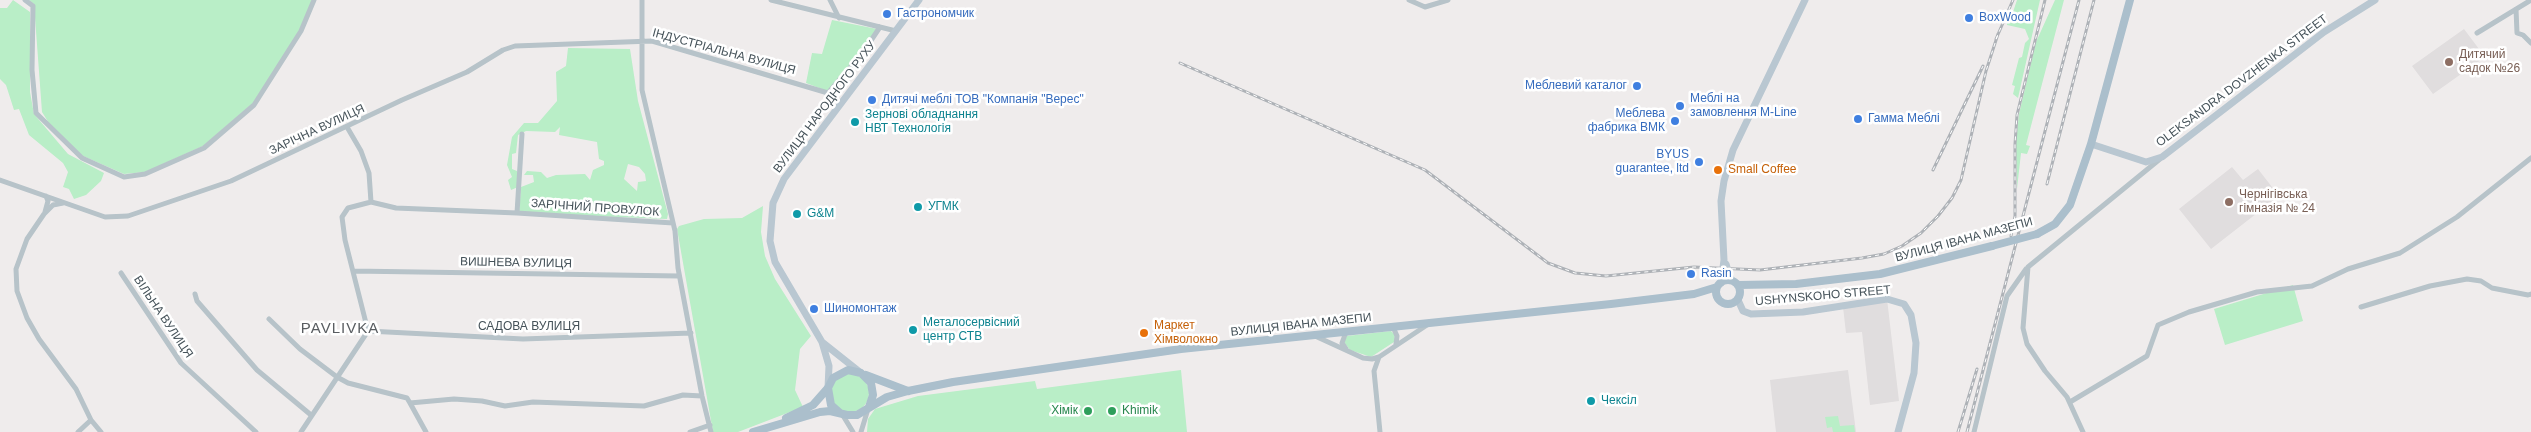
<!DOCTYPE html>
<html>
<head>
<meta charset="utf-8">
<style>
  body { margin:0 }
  canvas { display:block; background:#efecec }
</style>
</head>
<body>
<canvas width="2531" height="432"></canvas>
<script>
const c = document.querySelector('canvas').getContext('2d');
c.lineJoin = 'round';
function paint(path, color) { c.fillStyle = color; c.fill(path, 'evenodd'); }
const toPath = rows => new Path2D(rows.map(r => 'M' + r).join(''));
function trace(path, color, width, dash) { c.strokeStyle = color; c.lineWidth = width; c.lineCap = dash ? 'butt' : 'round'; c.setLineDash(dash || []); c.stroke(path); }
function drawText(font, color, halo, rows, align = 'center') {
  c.font = font + ' Arial,sans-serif'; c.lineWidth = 5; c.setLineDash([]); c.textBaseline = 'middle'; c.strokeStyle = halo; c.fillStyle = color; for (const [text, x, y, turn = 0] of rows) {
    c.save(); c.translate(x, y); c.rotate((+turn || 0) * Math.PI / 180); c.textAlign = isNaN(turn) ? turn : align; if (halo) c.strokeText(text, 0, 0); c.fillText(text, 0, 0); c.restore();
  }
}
paint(toPath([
  [2464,29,2485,57,2433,94,2412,66],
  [2232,167,2243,180,2258,169,2279,196,2211,249,2179,209],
  [1887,299,1899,401,1870,405,1862,332,1846,333,1843,307],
  [1848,370,1856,432,1776,432,1770,380]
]), '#e0ddde');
paint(toPath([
  [13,0,30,12,30,92,34,114,68,154,104,173,101,181,86,195,74,199,69,189,63,187,68,172,63,163,29,135,19,109,14,110,6,85,0,79,0,8,7,8],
  [29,0,312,0,300,30,253,103,203,146,145,172,124,174,83,156,52,128,42,112,34,4],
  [2017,0,2040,0,2018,98,2013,94,2015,86,2012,85,2019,58,2022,57,2025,43,2029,39,2025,29,2007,25,2007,18,2012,15],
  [2055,0,2064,0,2026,145,2030,146,2027,154,2021,153,2017,189,2016,143,2019,114,2036,42],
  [832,20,877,29,857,58,827,91,806,83,812,53,822,54],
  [568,48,630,49,638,101,668,214,667,219,519,213,521,187,534,182,533,175,524,175,527,171,541,172,547,178,556,175,585,174,590,180,593,170,604,165,604,161,599,159,597,142,559,135,560,127,555,132,526,131,518,135,516,153,512,154,512,169,517,171,518,187,511,190,508,180,512,177,507,165,512,137,524,123,538,123,557,101,556,72,566,66],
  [628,164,639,167,645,174,646,181,638,182,637,191,624,179],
  [763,206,761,232,765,256,775,279,811,336,800,349,795,390,803,407,738,432,713,432,677,229,679,226,704,219,742,218],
  [2293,285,2303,321,2225,345,2214,309],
  [1391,331,1395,335,1394,342,1371,357,1350,350,1344,342,1347,336],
  [1181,370,1187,432,867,432,868,419,875,409,918,396,1035,381,1037,389],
  '831 393a19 19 0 1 1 38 0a19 19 0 1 1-38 0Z',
  [1838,416,1840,426,1854,425,1855,432,1833,432,1832,427,1827,428,1825,417]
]), '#b9eec7');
trace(toPath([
  [25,0,33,6,32,70,36,113,82,158,124,177,145,174,204,148,254,105,301,31,314,0],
  [642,0,642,90,675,231,678,268,702,396,711,432],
  [771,0,896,31],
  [830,0,839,18],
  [1409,0,1425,7,1448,0],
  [2516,9,2517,33,2523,35,2531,43],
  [2477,33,2531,0],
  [347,127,361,151,369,173,371,202],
  [0,180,105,217,128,216,231,181,402,100,467,72,503,50,515,46,652,41,828,93,862,54,880,27],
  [63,203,53,205,44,214,27,239,16,269,17,291,27,318,39,339,76,389,91,420,101,432],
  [45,212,48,201,46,196],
  [517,213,673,223],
  [353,271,679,276],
  [121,273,181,363,256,432],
  [195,294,197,301,257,370,311,415],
  [2361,307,2430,286,2467,279,2481,281,2492,288,2528,295,2531,294],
  [269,319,300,349,337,377,348,383,407,398,410,403,454,399,482,401,505,406,533,402,644,406,683,395,702,396],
  [1393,327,1397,336,1396,344],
  [368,331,345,240,342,217,348,208,371,202,396,208,517,213,522,134],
  [368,331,523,339,691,333],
  [1315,336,1363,358,1372,359,1379,357,1427,325],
  [1346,349,1342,343,1346,332],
  [1379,357,1374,371,1380,432],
  [2070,402,2147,356,2158,325,2189,312,2257,292,2312,286,2348,269,2400,253,2457,217,2531,158],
  [410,403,426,432],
  [842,414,853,432],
  [78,432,91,420],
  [301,432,368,331],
  [690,432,710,425],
  [861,432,868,409],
  [1974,432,2007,296,2026,269],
  [2083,432,2067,397,2045,371,2027,344,2023,328,2028,267,2160,159]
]), '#b7c3c9', 5);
trace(toPath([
  [2091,144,2146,162,2162,157,2324,32,2375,0],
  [1726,264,1731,280],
  [1721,283,1724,260,1721,201,1724,181,1733,150,1805,0],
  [1738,300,1743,311,1751,314,1803,312,1887,299,1904,304,1911,315,1916,343,1914,373,1898,432],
  [822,342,861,373],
  [828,388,829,366,822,342,775,262,770,241,773,203,784,179,919,0]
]), '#b9c7d1', 7);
trace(toPath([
  [2037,234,2055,224,2070,205,2091,144,2130,0],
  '1716 292a12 12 0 1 1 24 0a12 12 0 1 1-24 0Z',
  [1738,285,1796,284,1880,274,1992,246],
  [866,375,908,391],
  [828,388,831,405,840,413],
  [786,418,813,405,828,388,833,378,848,370,861,373,871,383,873,395,869,407],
  [753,432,820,412,830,411,847,415,857,415,887,397,908,391,953,382,1181,349,1611,304,1694,294,1717,287]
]), '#abbfcc', 8);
const rail = toPath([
  [1996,39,2013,0],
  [1180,63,1425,170,1548,263,1575,273,1606,276,1694,267,1760,270,1862,258,1884,254,1902,246,1921,233,1938,216,1952,198,1961,180,1986,71,1998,34],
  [1933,170,1983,66],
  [2047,184,2094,0],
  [2011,236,2015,216,2015,144,2017,115,2045,0],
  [1958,432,1977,369],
  [1967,432,2079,0]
]);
trace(rail, '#aeb2b7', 3);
trace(rail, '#fff', 1, [4]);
trace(toPath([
  [1992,246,2037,234]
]), '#abbfcc', 8);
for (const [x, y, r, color] of [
  [887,14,5,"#3f7fe0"],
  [1969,18,5,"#3f7fe0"],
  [2449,62,5,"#8d6e63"],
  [1637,86,5,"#3f7fe0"],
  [872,100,5,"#3f7fe0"],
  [1680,106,5,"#3f7fe0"],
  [1858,119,5,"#3f7fe0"],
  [1675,121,5,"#3f7fe0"],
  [855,122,5,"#0f9aa8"],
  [1699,162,5,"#3f7fe0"],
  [1718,170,5,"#e8710a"],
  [2229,202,5,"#8d6e63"],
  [918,207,5,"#0f9aa8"],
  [797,214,5,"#0f9aa8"],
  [1691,274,5,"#3f7fe0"],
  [814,309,5,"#3f7fe0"],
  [913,330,5,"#0f9aa8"],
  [1144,333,5,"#e8710a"],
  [1591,401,5,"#0f9aa8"],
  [1088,411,5,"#2e9e5b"],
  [1112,411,5,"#2e9e5b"]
]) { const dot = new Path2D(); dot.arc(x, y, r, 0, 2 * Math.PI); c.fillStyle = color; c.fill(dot); trace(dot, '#fff', 2); }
drawText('12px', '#366cbe', '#fff', [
  ["Гастрономчик",897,14],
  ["BoxWood",1979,18],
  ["Меблевий каталог",1627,86,"right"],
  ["Меблі на",1690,99],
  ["замовлення M-Line",1690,113],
  ["Дитячі меблі ТОВ \"Компанія \"Верес\"",882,100],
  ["Меблева",1665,114,"right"],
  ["фабрика ВМК",1665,128,"right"],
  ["Гамма Меблі",1868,119],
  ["BYUS",1689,155,"right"],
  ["guarantee, ltd",1689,169,"right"],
  ["Rasin",1701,274],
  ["Шиномонтаж",824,309]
], 'left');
drawText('12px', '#455259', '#fff', [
  ["ІНДУСТРІАЛЬНА ВУЛИЦЯ",724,52,15],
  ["OLEKSANDRA DOVZHENKA STREET",2242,81,-37],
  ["ВУЛИЦЯ НАРОДНОГО РУХУ",825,107,-53],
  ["ЗАРІЧНА ВУЛИЦЯ",317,130,-25],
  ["ЗАРІЧНИЙ ПРОВУЛОК",595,208,4],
  ["ВУЛИЦЯ ІВАНА МАЗЕПИ",1964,240,-15],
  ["ВИШНЕВА ВУЛИЦЯ",516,263,1],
  ["USHYNSKOHO STREET",1823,296,-5],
  ["ВІЛЬНА ВУЛИЦЯ",163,317,56],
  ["ВУЛИЦЯ ІВАНА МАЗЕПИ",1301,325,-6],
  ["САДОВА ВУЛИЦЯ",529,327]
]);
drawText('12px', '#785e54', '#fff', [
  ["Дитячий",2459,55],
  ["садок №26",2459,69],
  ["Чернігівська",2239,195],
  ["гімназія № 24",2239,209]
], 'left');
drawText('12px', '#0d838f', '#fff', [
  ["Зернові обладнання",865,115],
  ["НВТ Технологія",865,129],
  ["УГМК",928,207],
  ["G&M",807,214],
  ["Металосервісний",923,323],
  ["центр СТВ",923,337],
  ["Чексіл",1601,401]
], 'left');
drawText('12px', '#c56008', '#fff', [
  ["Small Coffee",1728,170],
  ["Маркет",1154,326],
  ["Хімволокно",1154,340]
], 'left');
drawText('12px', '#27864d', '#fff', [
  ["Хімік",1078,411],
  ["Khimik",1122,411,"left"]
], 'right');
c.letterSpacing = '1px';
drawText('15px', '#595d61', '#fff', [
  ["PAVLIVKA",340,329]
]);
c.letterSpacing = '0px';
</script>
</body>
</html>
